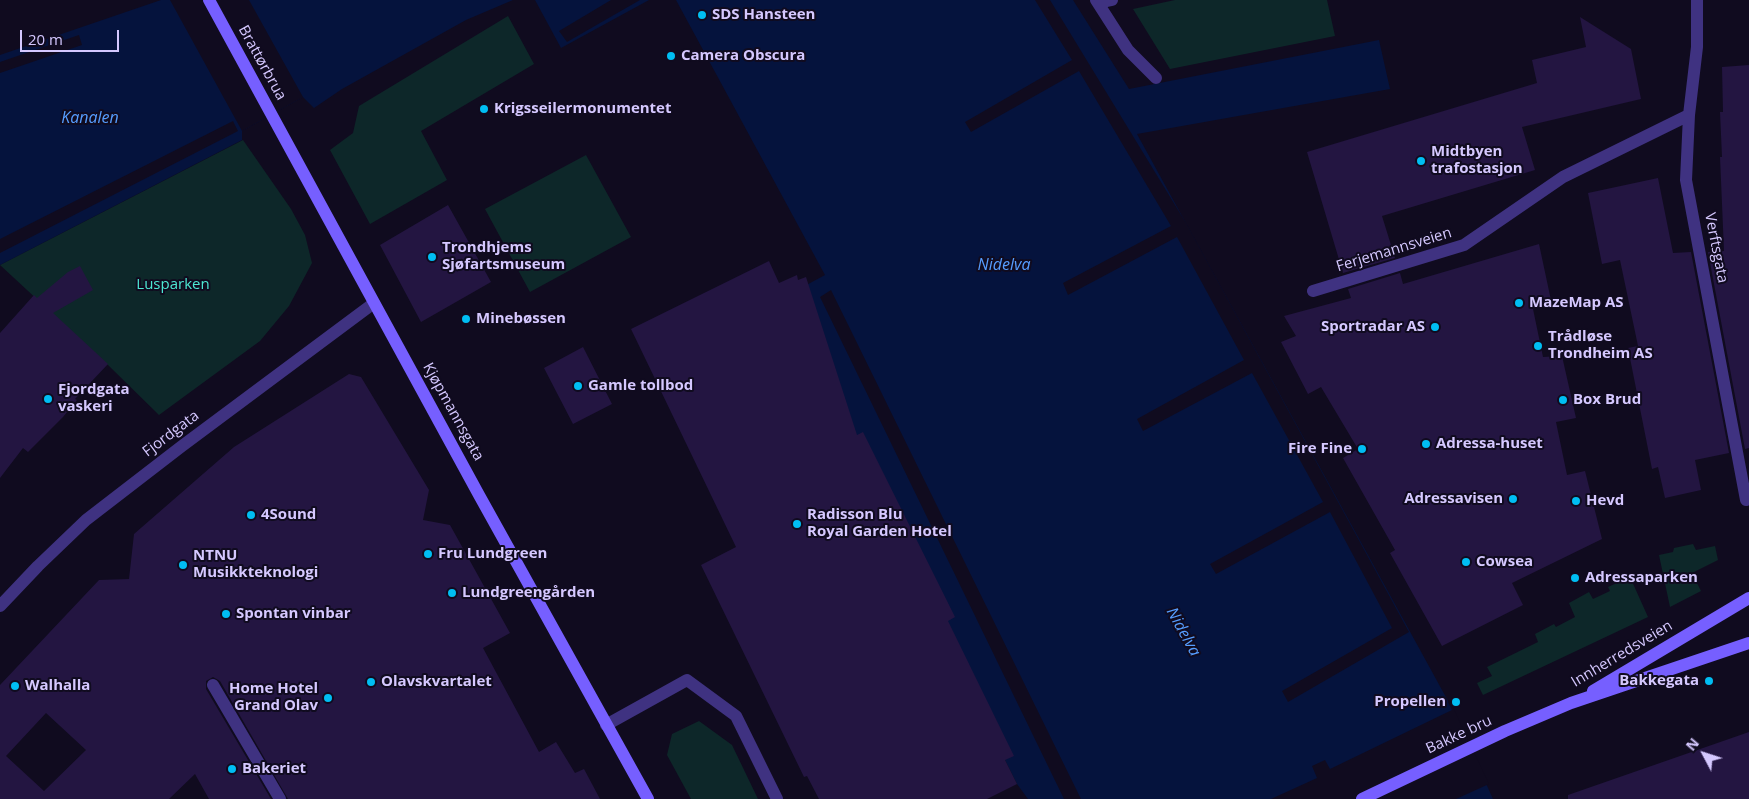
<!DOCTYPE html>
<html>
<head>
<meta charset="utf-8">
<style>
  body { margin:0 }
  #map { position:relative; width:1749px; height:799px; overflow:hidden; background:#100b1f; font-family:"Open Sans",sans-serif }
  canvas { display:block }
  .north { position:absolute; left:1679px; top:729px; width:50px; height:50px; -webkit-text-stroke:4px #100b1f; paint-order:stroke; rotate:310deg; font-size:14px; font-weight:700; line-height:20px; text-align:center; color:#d5c8ff }
  .north::after { content:''; display:block; margin:auto; width:18px; height:22px; background:#d5c8ff; clip-path:polygon(50% 0,100% 100%,50% 72%,0 100%) }
  .scale { position:absolute; left:20px; top:30px; width:99px; height:22px; box-sizing:border-box; border:2px solid #d5c8ff; border-top:0; padding-left:6px; font-size:15px; line-height:18px; white-space:nowrap; color:#d5c8ff; -webkit-text-stroke:4px #100b1f; paint-order:stroke }
</style>
</head>
<body>
<div id="map">
<canvas width="1749" height="799"></canvas>
<div class="north">N</div>
<div class="scale">20 m</div>
</div>
<script>
const c = document.querySelector('canvas').getContext('2d');
c.lineJoin = 'round';
function paint(path, color) { c.fillStyle = color; c.fill(path, 'evenodd'); }
const toPath = rows => new Path2D(rows.map(r => 'M' + r).join(''));
function trace(path, color, width, dash) { c.strokeStyle = color; c.lineWidth = width; c.lineCap = dash ? 'butt' : 'round'; c.setLineDash(dash || []); c.stroke(path); }
function drawText(font, color, halo, rows, align = 'center') {
  c.font = font + ' "Open Sans",sans-serif'; c.lineWidth = 4; c.setLineDash([]); c.textBaseline = 'middle'; c.strokeStyle = halo; c.fillStyle = color; for (const [text, x, y, turn = 0] of rows) {
    c.save(); c.translate(x, y); c.rotate((+turn || 0) * Math.PI / 180); c.textAlign = isNaN(turn) ? turn : align; if (halo) c.strokeText(text, 0, 0); c.fillText(text, 0, 0); c.restore();
  }
}
paint(toPath([
  [1175,0,1327,0,1335,36,1170,69,1133,9],
  [508,16,534,64,421,131,447,180,370,224,330,150,353,133,359,106],
  [243,140,291,209,305,235,312,263,289,306,260,341,159,415,108,365,0,265],
  [586,155,631,237,530,292,485,209],
  [1693,544,1696,550,1715,546,1718,560,1692,573,1701,591,1670,607,1659,555,1673,552,1674,548],
  [1630,577,1648,617,1483,695,1477,683,1492,676,1487,667,1538,642,1535,634,1554,624,1556,627,1575,617,1569,603,1589,592,1593,599,1610,591,1608,587],
  [699,721,732,745,758,799,691,799,667,755,672,734]
]), '#0d2729');
paint(toPath([
  [161,0,513,0,466,20,342,89,314,108,303,97,242,131,242,140,0,265,0,55],
  [535,0,649,0,561,48],
  [676,0,1073,0,1129,89,1379,40,1390,89,1137,134,1453,710,1493,799,1028,799,1017,784,1005,760,836,405,799,289,825,275]
]), '#05133d');
paint(toPath([
  [170,0,249,0,303,97,242,131],
  [611,0,640,0,567,42,559,31],
  [1035,0,1050,0,1186,223,1409,632,1288,702,1282,691,1392,628,1330,512,1216,574,1210,564,1323,502,1252,373,1143,431,1137,419,1244,360,1177,237,1068,295,1063,283,1171,226,1079,71,971,132,965,122,1072,60],
  [79,35,82,45,0,73,0,62],
  [233,121,238,131,0,253,0,239],
  [831,290,1081,799,1064,799,820,297],
  [1450,701,1489,784,1456,799,1271,799,1317,778,1312,766,1325,760,1330,769,1452,710,1448,702]
]), '#100b1f');
paint(toPath([
  [1580,17,1631,49,1641,99,1522,127,1535,170,1382,216,1395,258,1343,273,1307,152,1537,83,1532,60,1586,47],
  [1749,65,1749,448,1745,449,1708,252,1724,251,1720,157,1722,157,1720,112,1723,112,1722,67],
  [1658,178,1673,253,1691,252,1729,453,1695,460,1701,490,1665,498,1658,467,1652,469,1628,348,1638,346,1620,260,1602,264,1588,193],
  [448,205,491,282,421,322,380,245],
  [1539,244,1552,305,1533,309,1543,357,1562,356,1576,418,1556,422,1567,475,1585,471,1602,539,1512,583,1523,605,1442,646,1390,553,1395,550,1343,458,1358,449,1321,387,1308,394,1281,342,1296,336,1284,316,1351,298,1348,289,1400,273,1403,284],
  [769,261,779,283,797,275,798,280,806,277,857,435,863,432,955,617,948,621,1014,756,1005,760,1017,784,987,799,819,799,807,776,804,777,701,565,736,547,631,329],
  [80,266,93,290,53,313,108,364,75,399,77,400,63,417,28,452,23,448,0,478,0,333,34,295,37,298,68,272],
  [583,347,612,404,573,424,544,368],
  [349,374,361,377,429,490,423,520,450,525,510,633,483,648,539,752,556,742,575,773,584,769,600,799,288,799,220,681,213,677,206,681,206,689,271,799,209,799,195,774,169,799,0,799,0,685,99,580,129,579,134,534,234,447],
  [46,713,86,750,44,791,6,756],
  [1749,732,1749,799,1568,799,1568,795]
]), '#231541');
trace(toPath([
  [1096,0,1128,50,1156,78],
  [1098,3,1112,0]
]), '#3f3281', 12);
trace(toPath([
  [1697,0,1697,47,1689,115,1686,180,1746,500],
  [1313,291,1464,245,1563,177,1689,115],
  [213,685,280,799],
  [606,725,687,680,736,716,777,799]
]), '#3f3281', 12);
trace(toPath([
  [0,606,38,566,86,520,182,446,374,303]
]), '#3f3281', 12);
trace(toPath([
  [209,0,479,495,648,799],
  [1593,691,1749,598],
  [1362,799,1505,731,1571,703,1749,643]
]), '#765fff', 12);
for (const [x, y, r, color] of [
  [702,15,5,"#00bef3"],
  [671,56,5,"#00bef3"],
  [484,109,5,"#00bef3"],
  [1421,161,5,"#00bef3"],
  [432,257,5,"#00bef3"],
  [1519,303,5,"#00bef3"],
  [466,319,5,"#00bef3"],
  [1435,327,5,"#00bef3"],
  [1538,346,5,"#00bef3"],
  [578,386,5,"#00bef3"],
  [48,399,5,"#00bef3"],
  [1563,400,5,"#00bef3"],
  [1426,444,5,"#00bef3"],
  [1362,449,5,"#00bef3"],
  [1513,499,5,"#00bef3"],
  [1576,501,5,"#00bef3"],
  [251,515,5,"#00bef3"],
  [797,524,5,"#00bef3"],
  [428,554,5,"#00bef3"],
  [1466,562,5,"#00bef3"],
  [183,565,5,"#00bef3"],
  [1575,578,5,"#00bef3"],
  [452,593,5,"#00bef3"],
  [226,614,5,"#00bef3"],
  [1709,681,5,"#00bef3"],
  [371,682,5,"#00bef3"],
  [15,686,5,"#00bef3"],
  [328,698,5,"#00bef3"],
  [1456,702,5,"#00bef3"],
  [232,769,5,"#00bef3"]
]) { const dot = new Path2D(); dot.arc(x, y, r, 0, 2 * Math.PI); c.fillStyle = color; c.fill(dot); trace(dot, '#100b1f', 2); }
drawText('bold 15px', '#d5c8ff', '#100b1f', [
  ["SDS Hansteen",712,15],
  ["Camera Obscura",681,56],
  ["Krigsseilermonumentet",494,109],
  ["Midtbyen",1431,152],
  ["trafostasjon",1431,169],
  ["Trondhjems",442,248],
  ["Sjøfartsmuseum",442,265],
  ["MazeMap AS",1529,303],
  ["Minebøssen",476,319],
  ["Sportradar AS",1425,327,"right"],
  ["Trådløse",1548,337],
  ["Trondheim AS",1548,354],
  ["Gamle tollbod",588,386],
  ["Fjordgata",58,390],
  ["vaskeri",58,407],
  ["Box Brud",1573,400],
  ["Adressa-huset",1436,444],
  ["Fire Fine",1352,449,"right"],
  ["Adressavisen",1503,499,"right"],
  ["Hevd",1586,501],
  ["4Sound",261,515],
  ["Radisson Blu",807,515],
  ["Royal Garden Hotel",807,532],
  ["Fru Lundgreen",438,554],
  ["NTNU",193,556],
  ["Musikkteknologi",193,573],
  ["Cowsea",1476,562],
  ["Adressaparken",1585,578],
  ["Lundgreengården",462,593],
  ["Spontan vinbar",236,614],
  ["Bakkegata",1699,681,"right"],
  ["Olavskvartalet",381,682],
  ["Walhalla",25,686],
  ["Home Hotel",318,689,"right"],
  ["Grand Olav",318,706,"right"],
  ["Propellen",1446,702,"right"],
  ["Bakeriet",242,769]
], 'left');
drawText('15px', '#d5c8ff', '#100b1f', [
  ["Brattørbrua",262,63,61],
  ["Verftsgata",1716,248,79],
  ["Ferjemannsveien",1394,250,-17],
  ["Kjøpmannsgata",453,412,61],
  ["Fjordgata",171,434,-37],
  ["Innherredsveien",1622,654,-31],
  ["Bakke bru",1459,735,-25]
]);
drawText('15px', '#4de7d3', '#100b1f', [
  ["Lusparken",173,285]
]);
drawText('italic 16px', '#569dff', '#100b1f', [
  ["Kanalen",90,118],
  ["Nidelva",1004,265],
  ["Nidelva",1183,632,61]
]);
</script>
</body>
</html>
